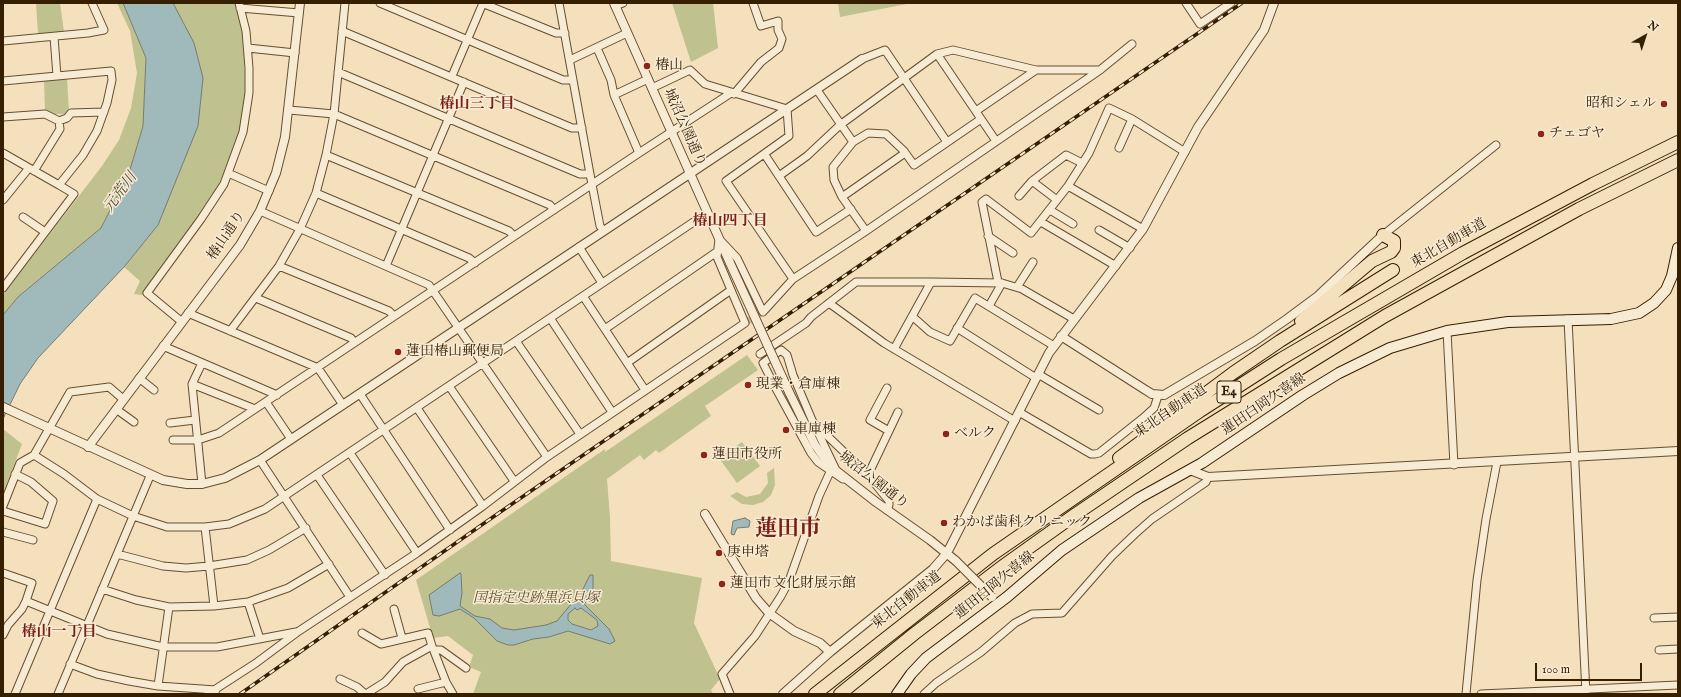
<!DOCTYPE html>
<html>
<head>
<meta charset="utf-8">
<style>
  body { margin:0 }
  #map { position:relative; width:1681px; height:697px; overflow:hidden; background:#f5e0bd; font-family:"IM FELL English",serif }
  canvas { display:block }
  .frame { position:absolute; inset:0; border:4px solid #361e00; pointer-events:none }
  .north { position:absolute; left:1625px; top:16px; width:40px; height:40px; -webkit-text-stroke:3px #f8ebd4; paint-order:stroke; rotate:39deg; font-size:11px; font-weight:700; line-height:16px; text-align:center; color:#361e00 }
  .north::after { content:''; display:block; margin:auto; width:14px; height:18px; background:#361e00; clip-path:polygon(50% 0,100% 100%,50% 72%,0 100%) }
  .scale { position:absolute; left:1535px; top:663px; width:107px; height:18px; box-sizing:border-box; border:2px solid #361e00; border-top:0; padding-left:5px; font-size:12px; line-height:14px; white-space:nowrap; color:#361e00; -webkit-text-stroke:3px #f8ebd4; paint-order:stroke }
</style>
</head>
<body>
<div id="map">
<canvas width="1681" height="697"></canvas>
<div class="frame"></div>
<div class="north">N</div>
<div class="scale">100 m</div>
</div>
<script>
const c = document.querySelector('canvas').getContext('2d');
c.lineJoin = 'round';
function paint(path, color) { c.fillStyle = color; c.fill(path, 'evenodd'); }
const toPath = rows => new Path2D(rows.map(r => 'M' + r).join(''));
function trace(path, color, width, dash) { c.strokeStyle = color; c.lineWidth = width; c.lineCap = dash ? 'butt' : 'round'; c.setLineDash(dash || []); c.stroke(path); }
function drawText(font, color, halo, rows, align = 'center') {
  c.font = font + ' "IM FELL English","Noto Serif JP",serif'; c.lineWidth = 3; c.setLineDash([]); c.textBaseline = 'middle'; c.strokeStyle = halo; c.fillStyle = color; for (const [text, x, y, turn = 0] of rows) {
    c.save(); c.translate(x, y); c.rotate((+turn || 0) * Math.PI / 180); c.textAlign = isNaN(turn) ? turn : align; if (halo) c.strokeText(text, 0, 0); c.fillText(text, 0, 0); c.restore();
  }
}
paint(toPath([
  [36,3,60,3,64,32,38,34],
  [117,3,123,3,146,58,143,126,129,173,101,228,18,297,3,315,3,295,102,166,119,140,131,108,137,73,130,31],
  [173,3,235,3,244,40,245,100,238,135,223,178,203,213,142,295,134,294,140,281,124,267,158,225,187,29],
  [672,3,713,3,718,48,691,62],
  [838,3,912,3,840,17],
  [67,78,69,111,65,114,51,114,45,111,44,80],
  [747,355,758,370,705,406,711,416,659,453,656,450,644,460,640,455,607,479,610,518,611,561,702,578,694,623,720,679,711,690,713,694,473,694,481,672,469,667,473,655,448,636,433,638,416,580,605,449,605,452],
  [3,429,22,444,3,494],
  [742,442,760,466,737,483,719,458],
  [774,468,775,485,771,495,763,502,753,505,742,504,730,496,737,492,746,497,760,494,768,483,767,473]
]), '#bfc18f');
const water = toPath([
  [123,3,173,3,194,43,203,78,198,126,158,225,124,267,38,358,20,384,3,419,3,315,18,297,101,228,129,173,143,126,146,58,123,3],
  [745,518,750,521,749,527,737,528,734,535,731,534,733,521,745,518],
  [460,573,461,574,462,593,460,606,475,616,490,619,502,628,514,630,546,625,557,621,582,591,590,575,593,575,593,597,588,600,584,604,609,629,615,641,610,644,568,631,549,637,533,639,514,645,508,645,497,641,474,618,460,609,439,616,433,615,429,595,460,573],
  [575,608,577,610,581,608,597,620,598,626,591,630,572,624,568,620,568,614,575,608]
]);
paint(water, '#a0babb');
trace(water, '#767c70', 1);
trace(toPath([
  [745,323,763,312]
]), '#cfb997', 7, [7, 3.5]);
const minor = toPath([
  [380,3,563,80,573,80],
  [482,3,556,33,565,33],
  [559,3,590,174,600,226,603,230],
  [1186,3,1200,24,1231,3],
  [615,6,623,3],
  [240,8,299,13],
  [342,31,572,128,582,128],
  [54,37,57,76],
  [3,41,88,33,104,30,92,3],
  [248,48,295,53],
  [597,48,611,80,614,95],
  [937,54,996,141],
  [862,59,885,50,947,142],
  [570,60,627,33],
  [338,72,580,174,590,174],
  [452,76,483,3],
  [3,81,111,71,112,80,107,103,97,131,83,155,59,185,3,153],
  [652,88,690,70,705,84,787,109,789,136,726,181,793,279],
  [817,90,853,142],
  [734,94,761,62,779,48,782,39,778,30,778,21,761,26,753,3],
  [289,110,334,114,550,205,554,210],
  [976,111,1036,70],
  [3,117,45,114,59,121,67,118,71,113,104,112],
  [1119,148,1132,119],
  [639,153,614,95,648,79],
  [326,155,509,231,514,236],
  [765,155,816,232,851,209],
  [34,171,60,129,59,121],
  [228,173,269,191],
  [779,176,807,156,840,125,937,54,953,50,1036,70,1100,70],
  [1068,186,1143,229],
  [316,193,469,258,475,263],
  [1019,196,1032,181],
  [842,197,905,153],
  [3,200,29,168],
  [1057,200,1032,181,1066,155,1082,163],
  [1050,210,1073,224],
  [260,211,429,285,547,457],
  [23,217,45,232],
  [1041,222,1116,266],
  [1099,230,1130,248],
  [866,231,842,197,834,180,833,167,853,142,868,133,886,134,904,151,914,165,981,119],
  [1383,235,1496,145],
  [988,236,1013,253],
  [722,242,737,258,763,312,793,279,866,231,1100,70,1132,44],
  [579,247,602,283],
  [279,266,389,311,394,316],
  [386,266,464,82],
  [931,282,1002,283,1022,289,1074,319],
  [998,282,982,202,986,199,1031,233,1068,186,1089,153,1109,108,1132,119,1185,152],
  [1017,287,1033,262],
  [3,288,74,194,59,185],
  [583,296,645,390],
  [256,298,351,338,354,342],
  [829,303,884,343,1015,421],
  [989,306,1002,283],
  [188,313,318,368,343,405],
  [912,316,930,332,950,341,975,298,1054,346],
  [550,318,612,412],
  [1568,319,1586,694],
  [182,322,147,293,201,219,224,184,243,132,249,93,249,68,246,31,239,3],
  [957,328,1036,378],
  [605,329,718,251],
  [230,331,279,266,300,229,316,193,326,155,334,114,345,3],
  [1447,331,1454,465],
  [516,341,580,434],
  [163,346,277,395],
  [760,354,806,323,811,317,856,282,931,282,894,349],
  [627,363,731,290],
  [1038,374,1099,410],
  [139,378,154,390],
  [192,384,255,409],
  [449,386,514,481],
  [887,388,870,420,889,431],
  [360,394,450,530],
  [266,402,291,439],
  [417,408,483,506],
  [116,409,134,422],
  [1019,412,1091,454,1095,454,1099,453,1143,418,1154,408,1158,396],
  [170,423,195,420],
  [816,425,868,475,889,501,889,505,887,510],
  [173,440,198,440,219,433,639,153,731,93],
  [350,453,417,553],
  [34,455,64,474,97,499,133,516,167,527,205,527,229,524,265,509,707,213],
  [260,460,350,597],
  [835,468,812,420,793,375,787,355,781,350,763,363,773,383,811,453,818,462,843,479],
  [317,475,385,575],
  [868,475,898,412],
  [202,484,192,384,202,363],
  [3,506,20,463,34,455,70,392,109,387,123,399],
  [3,511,45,524,53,501,31,482,15,474],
  [205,527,214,606],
  [3,532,33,540],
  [117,554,163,566,186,568,209,566,247,560,269,550,306,528],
  [3,573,32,583,26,601,107,634,163,647,217,647,296,632],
  [102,589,136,600,169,607,214,606,248,602,288,588,329,564],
  [248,602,260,639],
  [394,609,402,638],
  [1654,618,1678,617],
  [362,633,381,644,428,633,432,646],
  [3,635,8,625,22,609,26,601],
  [435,650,441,650,466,668],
  [1659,650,1678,649],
  [70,664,97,674,129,681,158,686,216,690],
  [340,679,357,687,365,694],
  [158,686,169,607],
  [418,689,446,682],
  [15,694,97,499],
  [58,694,150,476],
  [208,694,256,663,299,631,417,553,483,506,547,457,745,323,717,257,719,239],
  [366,694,385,682,403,662,432,646,446,682,453,694],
  [730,694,722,674,755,636,781,596,789,581,819,496,830,472],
  [924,694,936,683,981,652,1015,623,1032,614,1062,613,1112,556,1135,534,1152,519,1206,482,1208,477],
  [1466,694,1477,580,1486,519,1497,462],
  [1481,694,1678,685]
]);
const tertiary = toPath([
  [614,3,730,263],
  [1061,336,1144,389,1152,394,1164,395,1255,341,1287,319,1318,296,1383,235],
  [789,392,815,445,830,466,876,502,930,540,956,561],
  [3,407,163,480,187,484,202,484,225,478,260,460,862,59],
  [88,447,240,245,260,211,276,173,285,137,300,3],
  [1190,470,1208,477,1678,451],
  [705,514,756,598,769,613,794,631,820,643,830,652],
  [783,694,830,652,933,569,947,553,1049,353,1143,229,1198,127,1264,30,1274,3]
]);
const secondary = toPath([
  [897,694,911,674,926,658,1007,597,1062,550,1139,498,1202,463,1303,395,1339,373,1390,348,1447,331,1508,322,1611,319,1639,313,1654,303,1666,290,1672,276,1678,248]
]);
const motorway = toPath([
  [1301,321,1372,261,1391,252,1394,248,1394,241,1383,235],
  [1119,458,1233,373,1280,341,1393,270],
  [815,694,993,554,1200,411,1281,359,1463,253,1593,184,1678,142],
  [840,694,914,634,999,569,1076,514,1188,438,1385,316,1579,209,1678,160]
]);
trace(minor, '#664e2f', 9);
trace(tertiary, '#664e2f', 10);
trace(secondary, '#361e00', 12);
trace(motorway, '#361e00', 14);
trace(minor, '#f8ebd4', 7);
trace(tertiary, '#f8ebd4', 8);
trace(secondary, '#f8ebd4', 10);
trace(motorway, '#f5e0bd', 12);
const rail = toPath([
  [240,694,493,517,1242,3]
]);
trace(rail, '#361e00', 3.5);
trace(rail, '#f8ebd4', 2, [6]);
const tertiaryBridge = toPath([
  [730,263,789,392],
  [956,561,992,597]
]);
trace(tertiaryBridge, '#664e2f', 10, []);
trace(tertiaryBridge, '#f8ebd4', 8);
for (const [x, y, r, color] of [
  [647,66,4,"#8f2418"],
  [1664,104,4,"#8f2418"],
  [1541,134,4,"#8f2418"],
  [398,352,4,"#8f2418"],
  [748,385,4,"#8f2418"],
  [786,430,4,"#8f2418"],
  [946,434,4,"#8f2418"],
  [704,455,4,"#8f2418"],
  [944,523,4,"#8f2418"],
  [719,553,4,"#8f2418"],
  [722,584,4,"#8f2418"]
]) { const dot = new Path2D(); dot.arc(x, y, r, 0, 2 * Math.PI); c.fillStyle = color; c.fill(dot); trace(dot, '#f8ebd4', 1.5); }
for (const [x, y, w] of [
  [1229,392,24]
]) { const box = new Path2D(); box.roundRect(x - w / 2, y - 11, w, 22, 3); c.fillStyle = '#f8ebd4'; c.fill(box); trace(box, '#361e00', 1); }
drawText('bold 13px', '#361e00', null, [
  ["E4",1229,392]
]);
drawText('14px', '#361e00', '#f8ebd4', [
  ["椿山",655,66],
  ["昭和シェル",1656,104,"right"],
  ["チェゴヤ",1549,134],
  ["蓮田椿山郵便局",406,352],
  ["現業・倉庫棟",756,385],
  ["車庫棟",794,430],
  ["ベルク",954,434],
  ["蓮田市役所",712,455],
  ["わかば歯科クリニック",952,523],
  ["庚申塔",727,553],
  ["蓮田市文化財展示館",730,584]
], 'left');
drawText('14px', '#361e00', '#f8ebd4', [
  ["城沼公園通り",684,128,66],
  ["椿山通り",227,236,-56],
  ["東北自動車道",1449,244,-30],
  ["蓮田白岡久喜線",1264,405,-34],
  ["東北自動車道",1171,412,-34],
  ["城沼公園通り",873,481,38],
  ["蓮田白岡久喜線",995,586,-39],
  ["東北自動車道",907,601,-38]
]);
drawText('italic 14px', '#5f4f2b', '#f8ebd4', [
  ["国指定史跡黒浜貝塚",536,599]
]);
drawText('bold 15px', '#7a1f14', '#f8ebd4', [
  ["椿山三丁目",477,105],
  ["椿山四丁目",730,222],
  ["椿山一丁目",59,633]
]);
drawText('italic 15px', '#564d38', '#f8ebd4', [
  ["元荒川",121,193,-54]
]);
drawText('bold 22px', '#7a1f14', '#f8ebd4', [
  ["蓮田市",788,530]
]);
</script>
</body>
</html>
